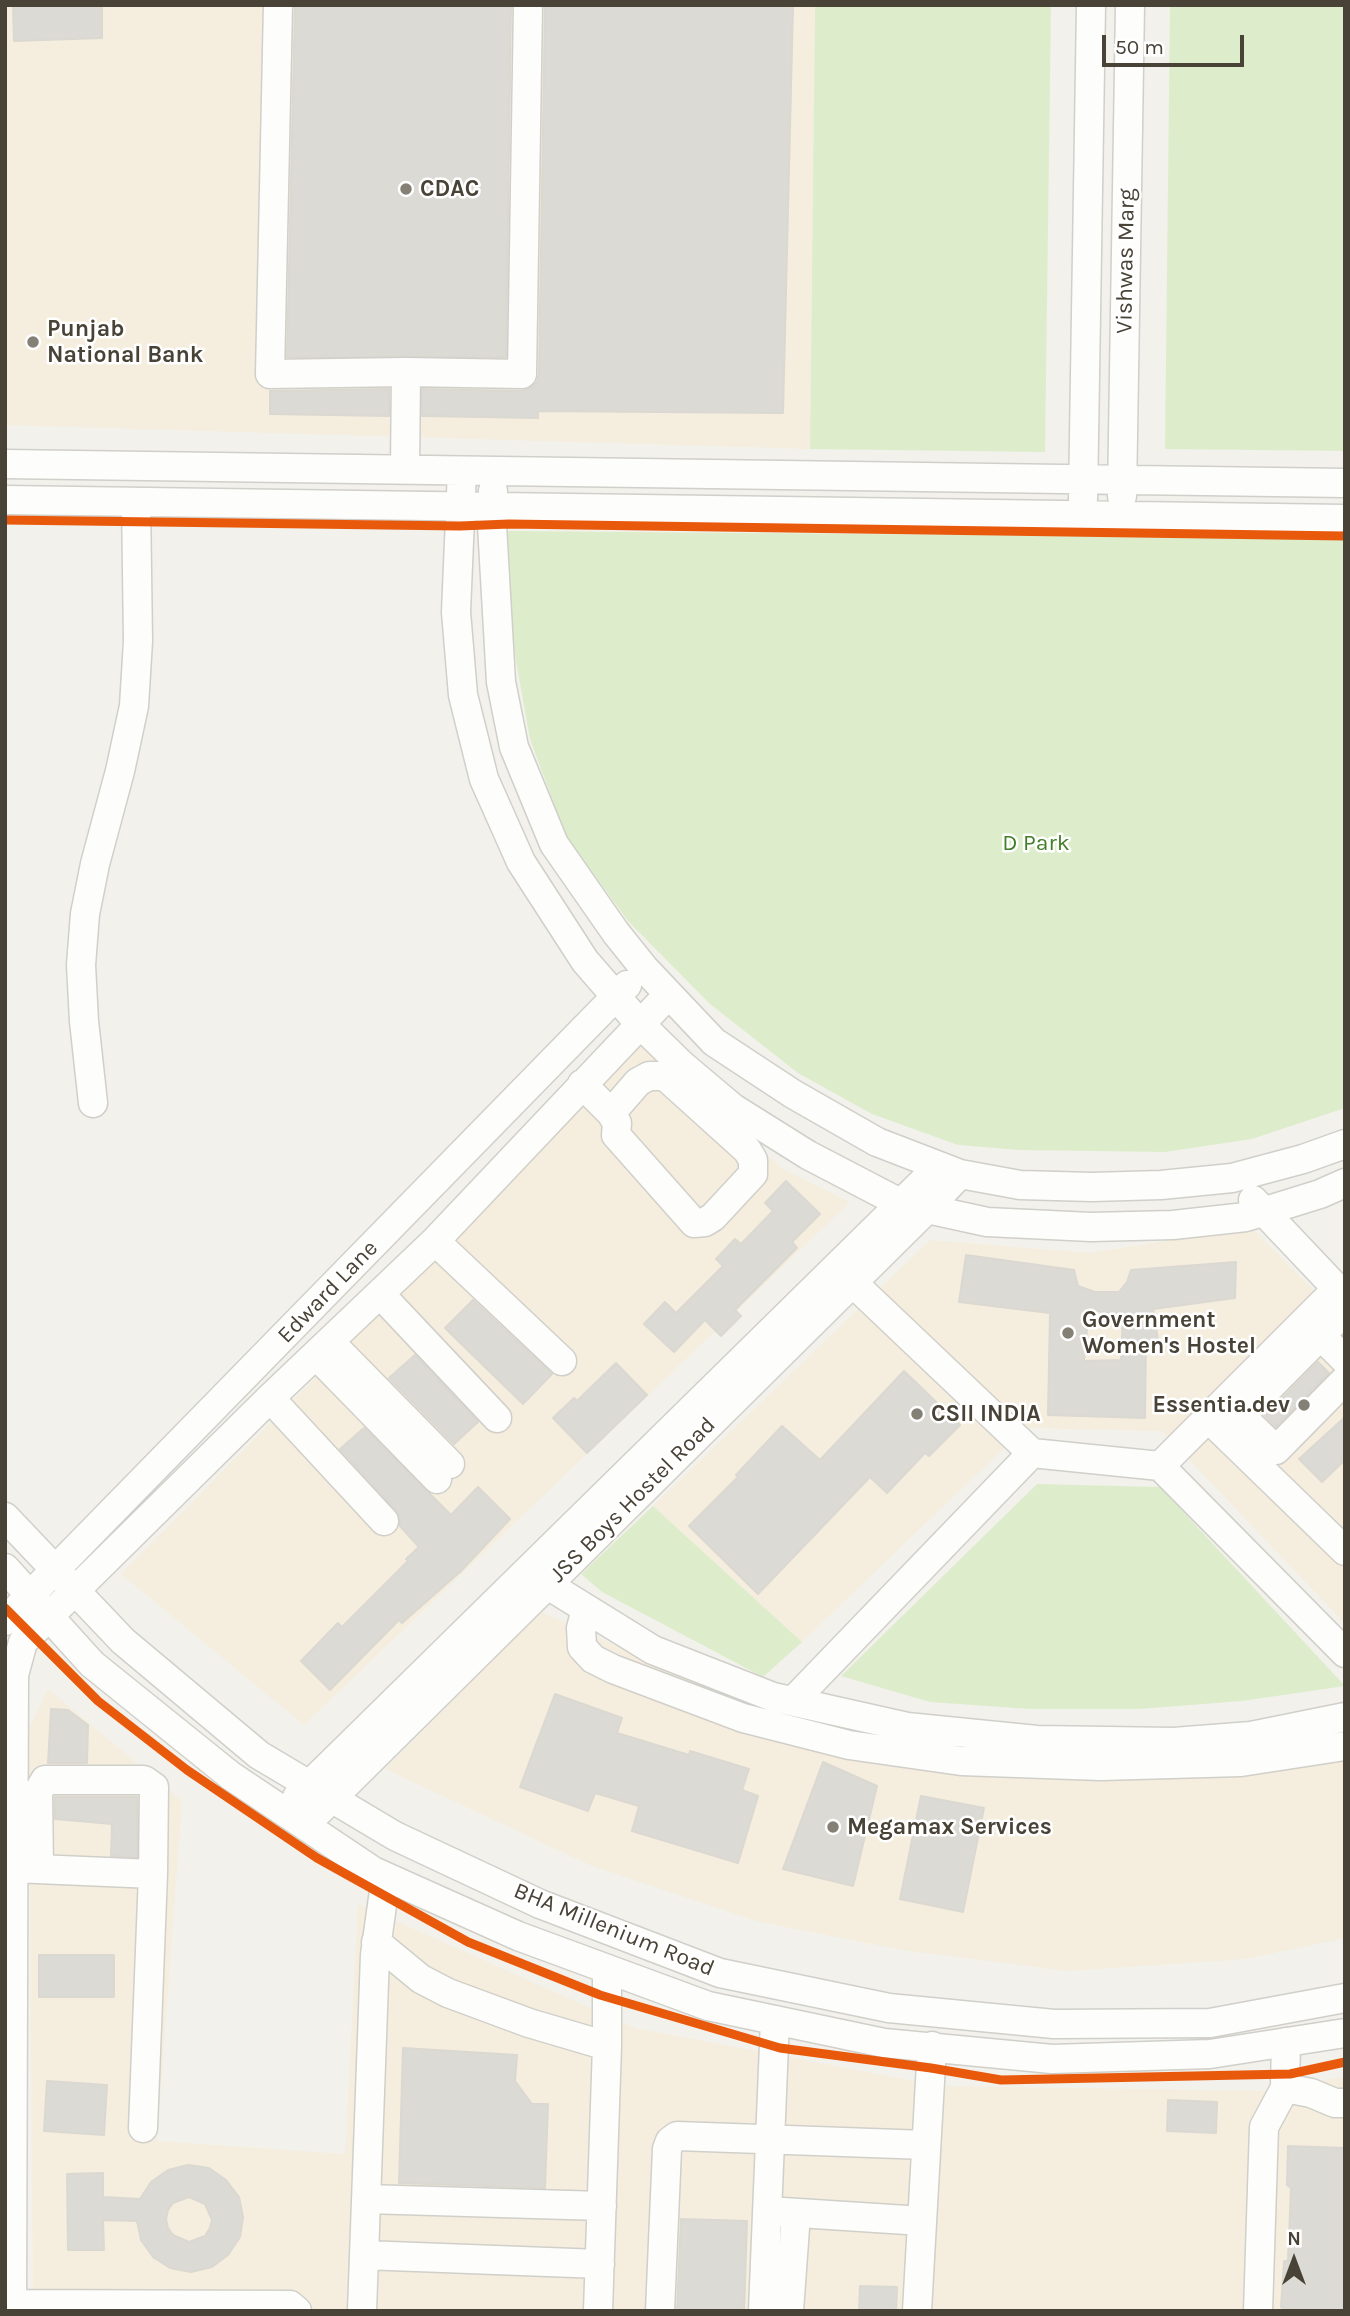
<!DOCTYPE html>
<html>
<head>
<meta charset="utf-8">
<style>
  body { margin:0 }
  #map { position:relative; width:1350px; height:2316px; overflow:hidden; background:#f2f1ec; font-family:Karla,sans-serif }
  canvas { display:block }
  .frame { position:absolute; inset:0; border:7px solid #494337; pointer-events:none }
  .north { position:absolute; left:1259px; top:2225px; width:70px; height:70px; -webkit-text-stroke:5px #fff; paint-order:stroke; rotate:0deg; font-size:19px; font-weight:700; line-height:28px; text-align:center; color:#494337 }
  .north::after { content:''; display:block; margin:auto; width:24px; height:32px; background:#494337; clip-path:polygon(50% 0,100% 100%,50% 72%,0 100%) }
  .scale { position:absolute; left:1102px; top:35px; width:142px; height:32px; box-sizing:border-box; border:4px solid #494337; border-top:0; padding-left:9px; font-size:21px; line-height:24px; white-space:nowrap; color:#494337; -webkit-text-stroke:5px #fff; paint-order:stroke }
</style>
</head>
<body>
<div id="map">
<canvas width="1350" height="2316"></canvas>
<div class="frame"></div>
<div class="north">N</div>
<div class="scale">50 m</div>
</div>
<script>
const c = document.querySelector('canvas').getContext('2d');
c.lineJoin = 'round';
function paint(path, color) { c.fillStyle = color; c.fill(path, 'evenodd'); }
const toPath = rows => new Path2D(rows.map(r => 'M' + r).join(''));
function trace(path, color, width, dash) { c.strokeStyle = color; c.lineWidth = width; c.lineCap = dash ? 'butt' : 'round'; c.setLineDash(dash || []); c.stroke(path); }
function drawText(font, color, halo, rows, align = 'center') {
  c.font = font + ' Karla,sans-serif'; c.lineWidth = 5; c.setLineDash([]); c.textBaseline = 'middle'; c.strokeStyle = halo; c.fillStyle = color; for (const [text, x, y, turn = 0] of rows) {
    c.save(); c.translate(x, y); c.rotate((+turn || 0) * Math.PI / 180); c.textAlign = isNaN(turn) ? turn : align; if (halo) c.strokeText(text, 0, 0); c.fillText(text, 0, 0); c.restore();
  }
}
paint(toPath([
  [5,5,815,5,810,449,5,425],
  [643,1041,783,1169,850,1202,304,1725,121,1574,574,1116],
  [1252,1228,1345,1322,1345,1624,1162,1431,1025,1428,802,1642,653,1506,930,1240,1088,1253],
  [541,1612,727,1696,859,1731,1345,1729,1345,1938,1246,1959,1068,1971,902,1950,756,1921,592,1866,385,1769],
  [48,1689,182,1801,157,2141,345,2154,358,1904,635,2028,941,2086,1272,2091,1345,2076,1345,2311,33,2311,29,1729]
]), '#f5eede');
paint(toPath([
  [815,5,1051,5,1045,452,810,449],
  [1170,5,1345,5,1345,451,1165,449],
  [508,531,1345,538,1345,1108,1252,1139,1165,1152,1019,1150,958,1145,872,1114,798,1073,710,1004,628,921,566,836,530,739,507,611],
  [1037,1484,1160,1487,1345,1686,1242,1701,1139,1709,1029,1709,930,1702,841,1676],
  [653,1506,802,1642,763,1677,602,1592,581,1574]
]), '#ddedcb');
const building = toPath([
  [13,5,102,5,102,38,14,41,13,5],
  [295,5,511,5,506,357,287,357,295,5],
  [545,5,793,5,783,413,538,411,538,418,422,416,422,389,522,391,531,388,537,382,539,374,545,5],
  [389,389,389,416,270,414,270,391,389,389],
  [786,1181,820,1214,792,1242,797,1248,735,1310,741,1316,721,1336,705,1320,674,1352,644,1324,665,1302,676,1313,723,1266,716,1259,735,1239,741,1244,773,1211,765,1203,786,1181],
  [966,1255,1074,1270,1078,1286,1095,1292,1119,1292,1127,1282,1131,1270,1236,1262,1235,1298,1153,1309,1158,1340,1146,1340,1145,1418,1048,1415,1050,1313,959,1302,966,1255],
  [1089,1309,1123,1317,1121,1360,1084,1361,1089,1309],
  [473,1300,552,1374,523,1404,445,1328,473,1300],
  [415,1355,478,1422,454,1444,389,1378,415,1355],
  [1318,1362,1329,1373,1276,1427,1265,1416,1318,1362],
  [616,1363,647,1395,587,1453,553,1418,574,1398,577,1401,616,1363],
  [904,1371,960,1425,929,1456,925,1453,887,1493,870,1477,758,1594,689,1526,738,1477,736,1475,782,1426,820,1460,904,1371],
  [1345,1417,1345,1460,1322,1482,1299,1459,1345,1417],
  [364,1428,451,1515,478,1487,510,1519,461,1571,402,1623,399,1620,330,1690,301,1661,338,1623,342,1627,408,1561,406,1559,419,1547,400,1526,400,1518,396,1510,340,1449,364,1428],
  [555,1694,622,1718,617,1733,689,1755,690,1751,749,1769,742,1790,758,1796,738,1863,632,1831,639,1806,595,1793,588,1811,520,1787,555,1694],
  [51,1709,68,1710,88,1725,87,1763,48,1763,51,1709],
  [823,1762,877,1786,853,1886,783,1869,823,1762],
  [921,1796,984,1808,963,1912,900,1899,921,1796],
  [55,1797,137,1797,137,1857,111,1856,112,1824,55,1819,55,1797],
  [39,1955,114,1955,114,1997,39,1997,39,1955],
  [403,2048,517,2055,515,2081,532,2104,548,2104,545,2188,399,2183,403,2048],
  [47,2081,107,2085,104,2135,44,2131,47,2081],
  [1168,2100,1217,2102,1216,2133,1167,2131,1168,2100],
  [1288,2146,1345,2148,1345,2311,1288,2311,1281,2307,1284,2261,1288,2261,1291,2188,1287,2185,1288,2146],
  [188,2165,209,2168,226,2180,239,2197,243,2217,240,2237,228,2255,212,2267,191,2272,170,2268,153,2257,141,2240,137,2221,103,2220,104,2250,68,2250,67,2174,103,2173,103,2197,140,2199,151,2182,168,2170,188,2165],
  [189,2197,205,2204,212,2220,210,2228,205,2236,189,2242,173,2235,168,2228,166,2219,168,2210,173,2203,189,2197],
  [681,2219,747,2221,744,2311,677,2311,681,2219],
  [860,2286,897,2287,896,2311,859,2311,860,2286]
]);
paint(building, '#dcdad4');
trace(building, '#dad8d1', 2);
const minor = toPath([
  [278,5,270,374,406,372,522,374,528,5],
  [5,464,1345,483],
  [405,469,406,372],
  [462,471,456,612,463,695,484,779,521,862,585,961,639,1023,682,1065,733,1108,808,1155,900,1203,987,1222,1091,1227,1173,1225,1246,1217,1320,1194,1345,1183],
  [493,491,492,525,501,682,514,747,554,844,616,933,644,968,714,1042,793,1094,877,1142,960,1174,1020,1185,1092,1187,1161,1185,1232,1178,1303,1159,1345,1144],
  [1122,496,1130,5],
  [1083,499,1091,5],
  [5,500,1345,519],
  [582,1084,611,1113,617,1123,616,1135,694,1223,705,1222,713,1217,753,1174,753,1160,747,1150,665,1076,649,1076,638,1082,611,1113],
  [93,1103,84,1021,81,965,85,914,95,864,120,771,134,706,138,641,136,502],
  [1253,1200,1345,1297],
  [435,1241,562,1361],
  [853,1283,1032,1453],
  [380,1294,497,1418],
  [1345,1311,1241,1416,1276,1450,1345,1380],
  [1320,1335,1345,1360],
  [330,1342,450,1464],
  [316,1355,437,1479],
  [270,1398,384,1521],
  [1208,1418,1345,1551],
  [1160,1466,1337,1289],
  [5,1517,123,1641,259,1755,395,1836,540,1904,720,1973,889,2008,1054,2024,1210,2023,1345,1998],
  [5,1568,92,1664,231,1776,373,1871,518,1936,708,2006,884,2043,1052,2059,1210,2054,1345,2033],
  [548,1585,653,1650,773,1697,907,1727,1037,1740,1174,1742,1251,1736,1345,1717],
  [586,1609,581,1628,582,1647,593,1659,613,1669,743,1718,849,1745,961,1761,1101,1766,1241,1762,1345,1746],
  [5,1621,627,985],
  [793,1701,1032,1453,1160,1466,1345,1653],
  [297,1797,938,1167],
  [319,1811,926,1210,960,1174],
  [14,1868,153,1874,143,2128],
  [39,1869,38,1792,45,1780,144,1780,154,1787,153,1874],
  [376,1942,421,1979,448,1993,529,2023,607,2046,598,2311],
  [607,1969,607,2046],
  [1285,2088,1311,2093,1335,2103,1345,2103],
  [366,2199,602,2206],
  [768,2211,922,2221],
  [364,2255,600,2264],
  [12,2304,290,2305,297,2311],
  [12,2311,14,1675,23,1642,270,1398,435,1241,668,995],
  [362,2311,375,1955,386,1877],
  [660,2311,667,2149,670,2141,677,2136,926,2145],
  [763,2311,775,2020],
  [789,2311,796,2214],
  [917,2311,932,2046],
  [1258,2311,1264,2127,1285,2088,1286,2042]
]);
trace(minor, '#d0cfc9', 31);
trace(minor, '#fdfdfc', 28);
trace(toPath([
  [5,520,460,526,509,524,1345,536],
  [5,1608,98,1701,187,1770,317,1858,468,1942,600,1995,780,2048,931,2068,1001,2080,1290,2074,1345,2062]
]), '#e8590c', 9);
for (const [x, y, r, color] of [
  [406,189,7,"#848076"],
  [33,342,7,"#848076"],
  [1068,1333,7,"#848076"],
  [1304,1405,7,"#848076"],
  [917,1414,7,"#848076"],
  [833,1827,7,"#848076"]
]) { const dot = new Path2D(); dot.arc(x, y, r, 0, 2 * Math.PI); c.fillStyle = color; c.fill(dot); trace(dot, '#fff', 2.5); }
drawText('bold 23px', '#494337', '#fff', [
  ["CDAC",420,189],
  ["Punjab",47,329],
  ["National Bank",47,355],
  ["Government",1082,1320],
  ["Women's Hostel",1082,1346],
  ["Essentia.dev",1290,1405,"right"],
  ["CSII INDIA",931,1414],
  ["Megamax Services",847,1827]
], 'left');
drawText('23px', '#494337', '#fff', [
  ["Vishwas Marg",1126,261,-89],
  ["Edward Lane",328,1292,-46],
  ["JSS Boys Hostel Road",633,1500,-45],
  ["BHA Millenium Road",614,1930,22]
]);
drawText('23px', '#427d27', '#fff', [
  ["D Park",1036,843]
]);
</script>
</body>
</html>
